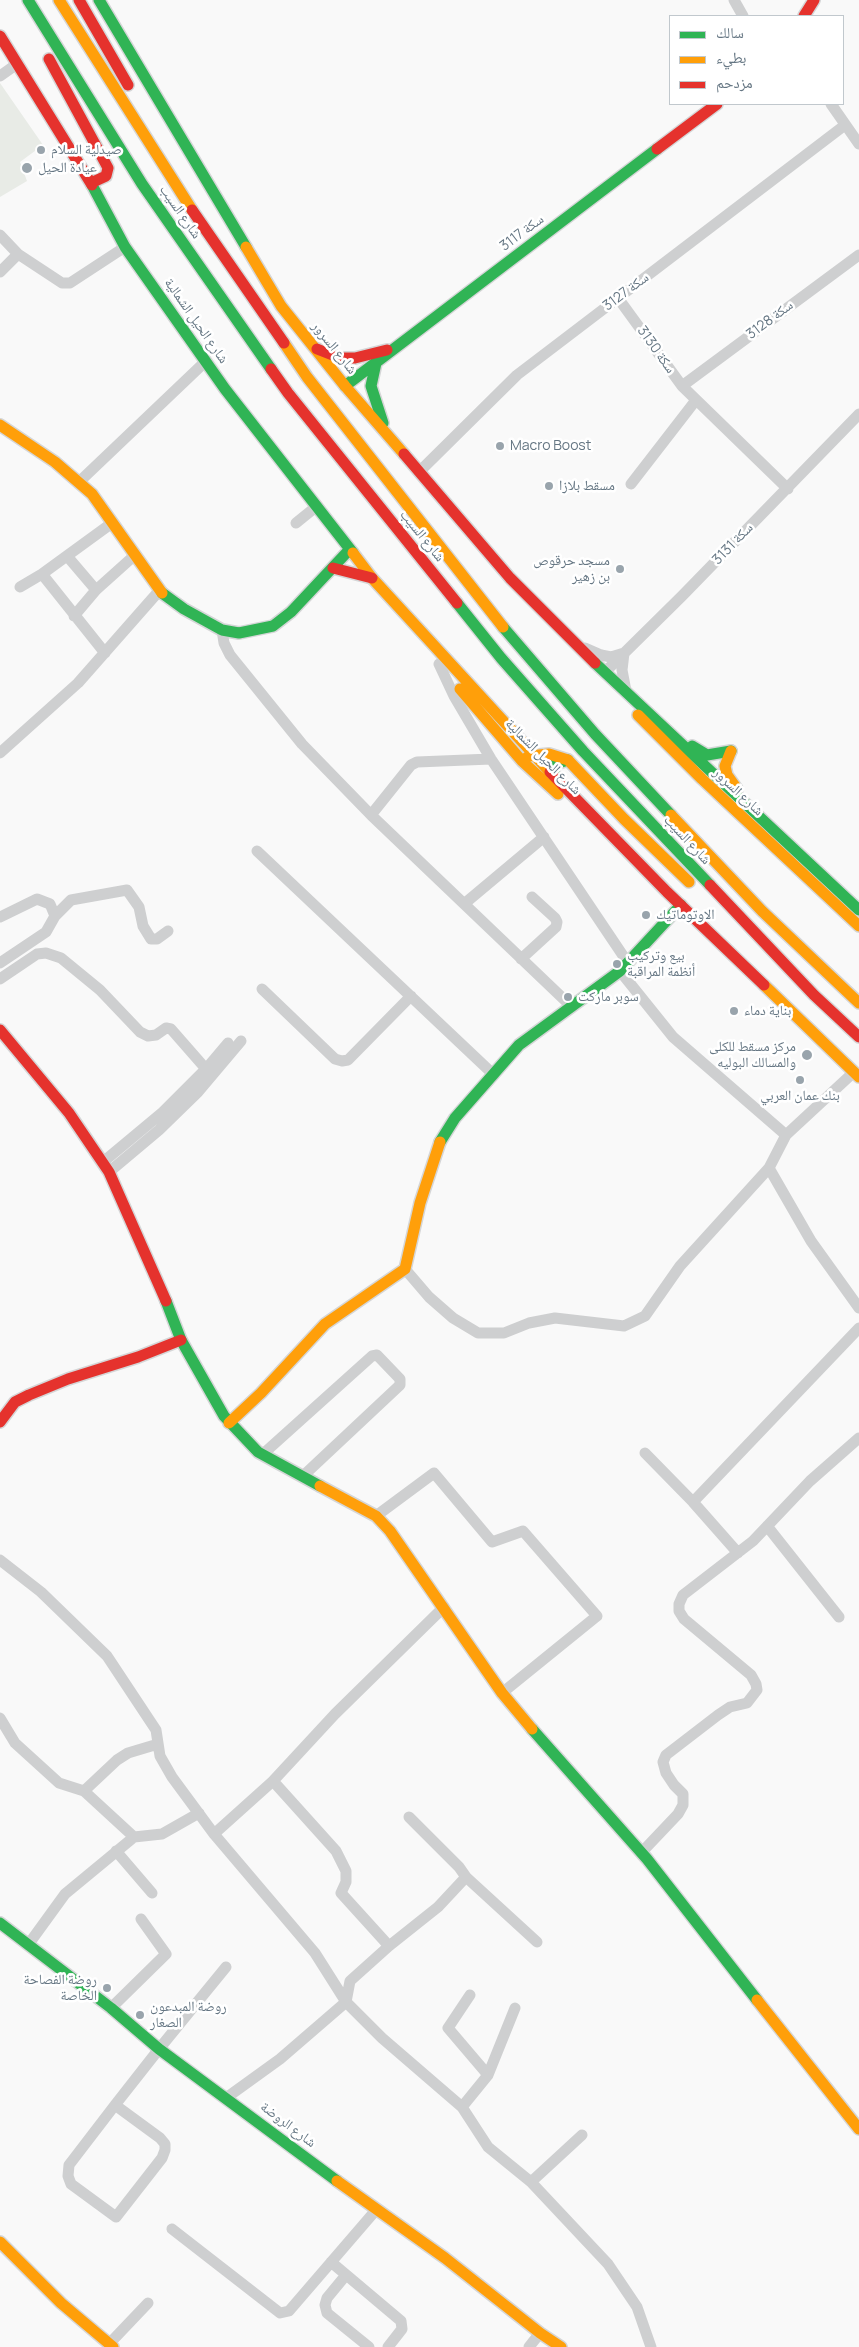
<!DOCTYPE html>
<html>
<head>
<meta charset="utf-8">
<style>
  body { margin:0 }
  #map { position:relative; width:859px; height:2347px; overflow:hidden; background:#f9f9f9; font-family:Manrope,"Noto Naskh Arabic",sans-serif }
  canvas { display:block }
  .legend { position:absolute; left:669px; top:15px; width:175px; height:90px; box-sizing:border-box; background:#fff; border:1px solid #c1c8cd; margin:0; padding:6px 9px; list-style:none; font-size:15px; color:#657683 }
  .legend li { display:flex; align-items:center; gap:10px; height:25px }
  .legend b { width:25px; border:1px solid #c1c8cd }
</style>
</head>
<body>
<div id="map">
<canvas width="859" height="2347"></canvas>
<ul class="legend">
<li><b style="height:6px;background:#30b455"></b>سالك</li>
<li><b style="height:6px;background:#ff9f0a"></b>بطيء</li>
<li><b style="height:6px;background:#e5322d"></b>مزدحم</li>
</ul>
</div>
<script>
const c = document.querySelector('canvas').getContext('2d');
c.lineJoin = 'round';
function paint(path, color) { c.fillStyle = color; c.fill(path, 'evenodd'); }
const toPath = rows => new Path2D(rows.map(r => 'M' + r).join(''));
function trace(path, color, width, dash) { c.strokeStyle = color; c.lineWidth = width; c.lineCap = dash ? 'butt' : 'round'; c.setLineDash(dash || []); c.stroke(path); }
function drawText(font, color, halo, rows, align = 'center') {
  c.font = font + ' Manrope,"Noto Naskh Arabic",sans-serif'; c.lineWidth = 5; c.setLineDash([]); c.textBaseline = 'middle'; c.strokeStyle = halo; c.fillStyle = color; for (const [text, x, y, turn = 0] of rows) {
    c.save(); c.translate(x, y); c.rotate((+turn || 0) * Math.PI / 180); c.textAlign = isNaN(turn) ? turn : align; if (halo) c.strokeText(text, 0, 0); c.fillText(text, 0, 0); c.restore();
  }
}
paint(toPath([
  [0,83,43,145,20,162,27,181,0,197]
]), '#e8ebe6');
const fast = toPath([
  [28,0,142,184,271,369],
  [99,0,246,247],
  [92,185,125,247,225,389,353,553],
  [376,363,371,386,383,423],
  [345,386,657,149],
  [162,593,184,609,222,630,239,633,273,626,291,612,350,549],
  [457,603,501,658,583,751,710,885],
  [503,627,595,734,671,815],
  [595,663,859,910],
  [692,746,707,755,731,751],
  [556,777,553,769,555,764,568,760],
  [440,1142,455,1118,519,1045,620,971,681,905],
  [166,1301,181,1340,224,1416,258,1452,320,1486],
  [532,1729,647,1859,757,2000],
  [0,1923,111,2008,159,2049,337,2181]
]);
const slow = toPath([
  [59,0,192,210],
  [246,247,281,306,345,386,404,454],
  [284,343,307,377,503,627],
  [0,425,55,462,92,494,162,593],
  [353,553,372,578,550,772],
  [460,689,522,761,558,794],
  [638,715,702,779,859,926],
  [731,751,725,766,727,775,737,789],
  [522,761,529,756,549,754,568,760,624,819,689,882],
  [671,815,762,911,859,1003],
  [764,985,859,1077],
  [229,1423,261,1393,325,1324,405,1269,420,1203,440,1142],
  [320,1486,376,1516,390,1531,502,1693,532,1729],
  [757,2000,859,2129],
  [337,2181,445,2258,540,2333,561,2347],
  [0,2242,61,2303,113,2347]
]);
const jam = toPath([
  [79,0,128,85],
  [804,16,814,0],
  [0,36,92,185],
  [49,59,108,168,106,176,91,183],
  [657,149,717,104],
  [192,210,284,343],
  [317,349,340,358,355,358,387,350],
  [271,369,288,393,457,603],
  [404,454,510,578,595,663],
  [333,568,372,578],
  [550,772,667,892,764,985],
  [710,885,814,995,859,1037],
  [0,1030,69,1113,109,1172,166,1301],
  [0,1422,15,1402,29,1395,68,1379,138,1357,181,1340]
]);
trace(fast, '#d5d6d7', 14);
trace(slow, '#d5d6d7', 14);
trace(jam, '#d5d6d7', 14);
trace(toPath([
  [734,0,743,16],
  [0,76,17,64],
  [831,104,859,144],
  [0,235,18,254,62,283,70,283,125,247],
  [0,272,18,254],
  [618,298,682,386,788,489],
  [682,386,859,255],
  [419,472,517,375,845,125],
  [79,482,206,361],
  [631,484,696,400],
  [296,523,317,506],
  [67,556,96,590],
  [42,574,105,653],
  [20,587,42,574,112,523],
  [74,616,96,590,135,555],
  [222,630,224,643,230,655,302,744,371,815,572,1007],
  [585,648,601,655,611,657,624,653,622,670,626,691],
  [439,664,454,696,491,759,628,963],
  [605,672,682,596,859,414],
  [0,753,78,683,159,591],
  [371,815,411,765,417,762,491,759],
  [257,851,494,1075],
  [464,904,544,837],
  [0,917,37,899,50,904,55,916],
  [521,959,556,927,557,922,555,918,532,897],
  [0,963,46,932,55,916,71,900,127,890,139,907,143,926,151,939,157,939,168,931],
  [620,971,673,1037,786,1135],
  [0,979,37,954,46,953,61,958,100,990,140,1032,148,1036,156,1035,166,1028,171,1029,206,1069],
  [262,989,335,1059,342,1061,348,1060,411,996],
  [103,1162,163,1112,206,1069,228,1043],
  [769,1168,811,1241,859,1308],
  [109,1172,159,1130,198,1092,241,1041],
  [405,1269,429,1297,453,1318,478,1333,504,1333,529,1323,555,1318,624,1326,645,1316,680,1266,769,1168,786,1135,854,1072],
  [645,1453,693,1502,738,1553],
  [263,1454,372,1356,377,1355,400,1379,400,1385,303,1476],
  [693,1502,859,1328],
  [376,1516,434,1473,492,1542,523,1531,597,1616,502,1693],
  [767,1526,839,1617],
  [0,1560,41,1592,107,1656,156,1730,160,1756,172,1777,214,1834,315,1953,346,2002,382,2038,462,2107,488,2147,531,2182,608,2264,637,2307,651,2347],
  [0,1718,15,1743,59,1783,84,1791,134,1837,162,1834,199,1813],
  [273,1781,335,1714,444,1607],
  [84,1791,117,1760,128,1753,158,1744],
  [214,1834,273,1781,336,1851,346,1871,346,1882,341,1893,389,1946],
  [116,1851,152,1893],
  [641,1853,678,1814,683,1805,683,1794,674,1785,666,1773,663,1762,666,1755,718,1715,730,1707,747,1703,757,1690,756,1684,751,1675,684,1619,679,1611,679,1604,683,1595,753,1541,810,1481,859,1438],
  [466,1877,537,1942],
  [28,1945,65,1894,134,1837],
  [470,1995,448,2028,488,2075],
  [111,2008,166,1954,141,1919],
  [226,2098,280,2059,346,2002,350,1981,389,1946,438,1907,466,1877,459,1867,409,1817],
  [115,2105,160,2138,165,2144,165,2150,162,2158,116,2217,71,2184,68,2176,69,2165,115,2105,159,2049,226,1967],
  [462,2107,488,2075,515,2008],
  [531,2182,582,2135],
  [172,2229,280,2313,289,2311,376,2210],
  [331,2262,401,2321,402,2329,388,2347],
  [346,2275,327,2298,325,2305,327,2313,369,2347],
  [109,2344,148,2303],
  [529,2347,540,2333]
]), '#cecfd0', 11);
trace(fast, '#30b455', 11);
trace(slow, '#ff9f0a', 11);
trace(jam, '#e5322d', 11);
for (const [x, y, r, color] of [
  [41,150,5,"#99a4ac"],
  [27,168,6,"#99a4ac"],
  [500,446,5,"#99a4ac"],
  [549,486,5,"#99a4ac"],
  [620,569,5,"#99a4ac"],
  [646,915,5,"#99a4ac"],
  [617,964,5,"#99a4ac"],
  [568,997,5,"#99a4ac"],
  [734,1011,5,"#99a4ac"],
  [807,1055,6,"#99a4ac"],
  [800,1080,5,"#99a4ac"],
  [107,1988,5,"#99a4ac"],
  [140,2015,5,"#99a4ac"]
]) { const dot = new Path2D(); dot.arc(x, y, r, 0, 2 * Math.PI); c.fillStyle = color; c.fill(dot); trace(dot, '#fff', 2); }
drawText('14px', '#657683', '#fff', [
  ["صيدلية السلام",51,150],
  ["عيادة الحيل",38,168],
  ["Macro Boost",510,446],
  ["مسقط بلازا",559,486],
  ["مسجد حرقوص",610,561,"right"],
  ["بن زهير",610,577,"right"],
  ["الاوتوماتيك",656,915],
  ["بيع وتركيب",627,956],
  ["أنظمة المراقبة",627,972],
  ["سوبر ماركت",578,997],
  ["بناية دماء",744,1011],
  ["مركز مسقط للكلى",796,1047,"right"],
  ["والمسالك البوليه",796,1063,"right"],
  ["بنك عمان العربي",800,1096,"center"],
  ["روضة الفصاحة",97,1980,"right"],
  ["الخاصة",97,1996,"right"],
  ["روضة المبدعون",150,2007],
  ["الصغار",150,2023]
], 'left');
drawText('14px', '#657683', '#fff', [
  ["شارع السيب",180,212,55],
  ["سكة 3117",522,233,-37],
  ["سكة 3127",626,292,-37],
  ["سكة 3128",770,320,-37],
  ["شارع الحيل الشمالية",196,321,55],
  ["شارع السرور",334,348,51],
  ["سكة 3130",656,350,54],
  ["شارع السيب",422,536,51],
  ["سكة 3131",733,544,-46],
  ["شارع الحيل الشمالية",543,757,45],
  ["شارع السرور",738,792,43],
  ["شارع السيب",687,840,47],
  ["شارع الروضة",288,2125,37]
]);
</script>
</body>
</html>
